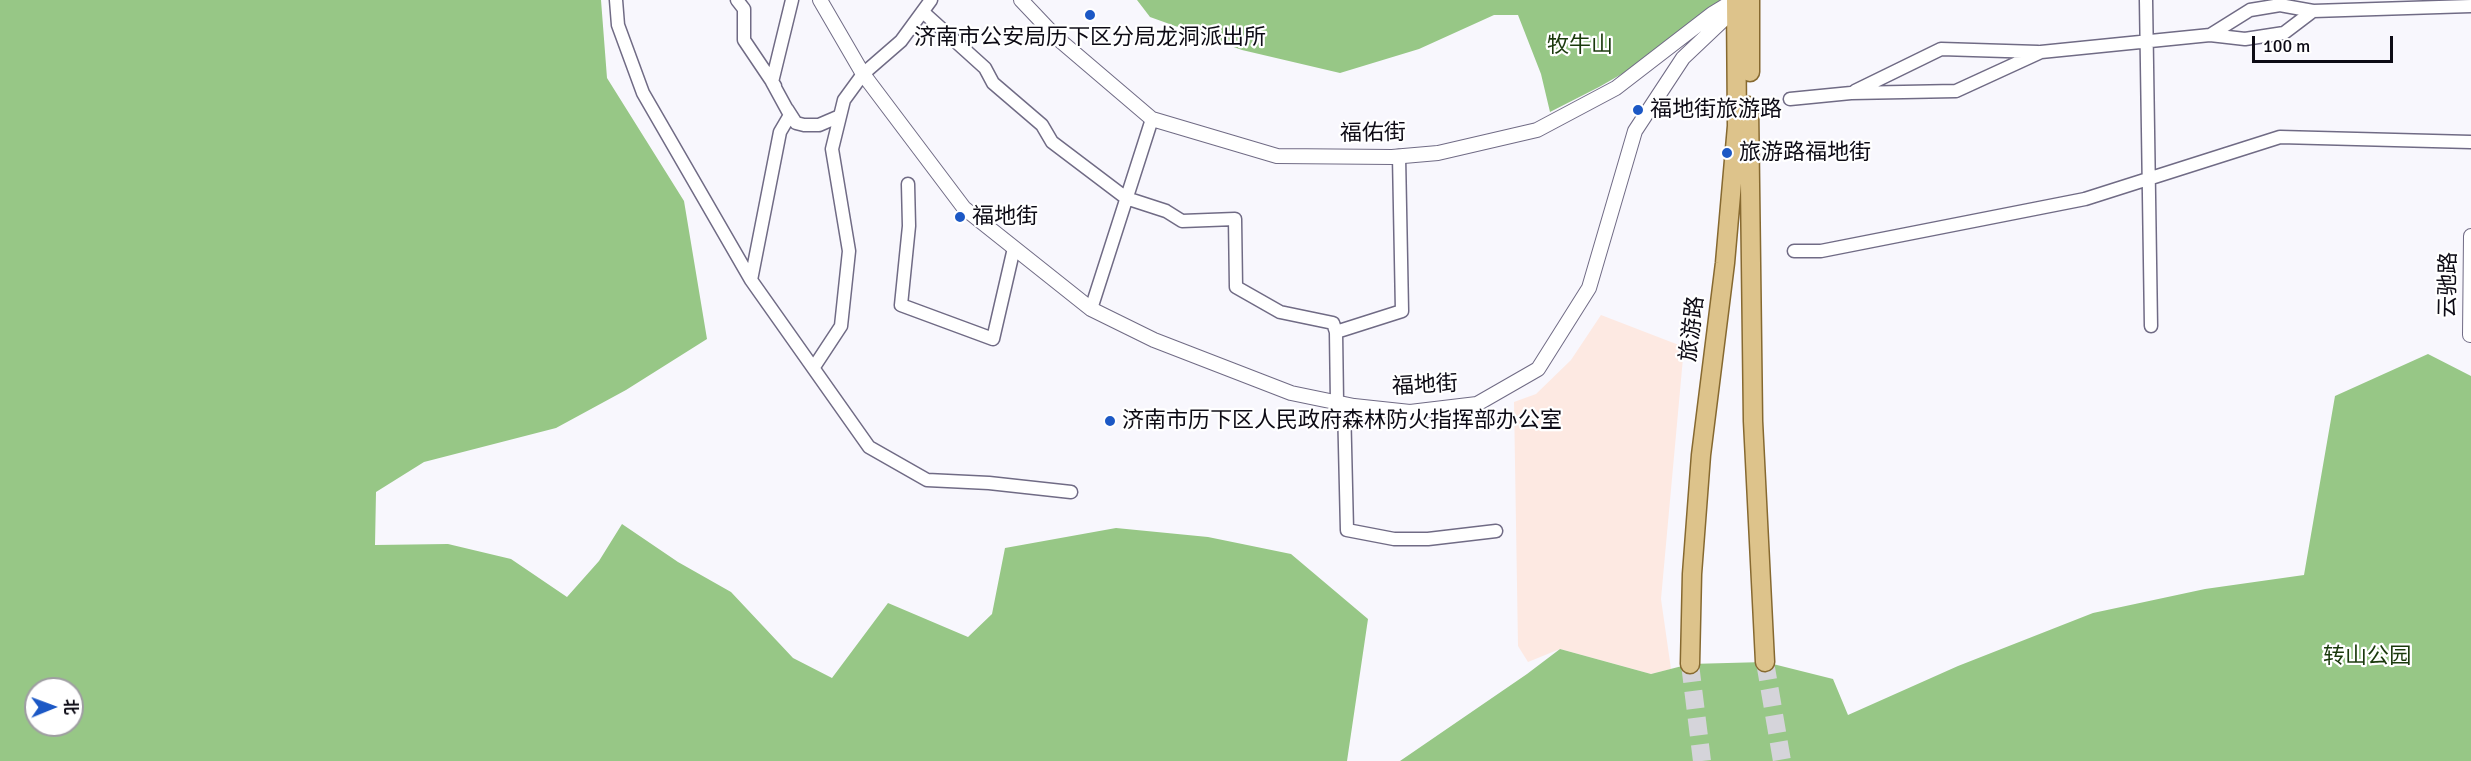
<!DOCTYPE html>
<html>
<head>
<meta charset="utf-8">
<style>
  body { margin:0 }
  #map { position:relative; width:2471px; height:761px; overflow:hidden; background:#f8f7fd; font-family:Signika,"Noto Sans SC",sans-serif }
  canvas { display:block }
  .north { position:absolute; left:24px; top:677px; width:60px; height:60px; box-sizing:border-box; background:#fff; border:2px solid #9e9da1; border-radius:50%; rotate:89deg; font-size:16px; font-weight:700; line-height:24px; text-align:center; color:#0d0b15 }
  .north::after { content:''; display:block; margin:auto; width:21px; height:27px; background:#1c58c5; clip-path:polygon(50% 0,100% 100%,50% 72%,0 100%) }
  .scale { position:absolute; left:2252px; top:36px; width:141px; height:27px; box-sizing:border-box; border:3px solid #0d0b15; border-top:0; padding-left:8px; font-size:18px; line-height:21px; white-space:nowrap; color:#0d0b15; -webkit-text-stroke:4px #fff; paint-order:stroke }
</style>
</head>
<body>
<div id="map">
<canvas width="2471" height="761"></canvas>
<div class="north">北</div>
<div class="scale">100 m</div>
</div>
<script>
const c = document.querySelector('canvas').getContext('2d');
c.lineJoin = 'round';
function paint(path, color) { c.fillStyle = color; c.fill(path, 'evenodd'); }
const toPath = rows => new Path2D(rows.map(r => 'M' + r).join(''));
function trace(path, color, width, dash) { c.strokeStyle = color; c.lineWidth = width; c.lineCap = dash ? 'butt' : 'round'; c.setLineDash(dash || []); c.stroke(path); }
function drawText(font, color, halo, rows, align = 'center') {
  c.font = font + ' Signika,"Noto Sans SC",sans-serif'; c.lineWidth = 4.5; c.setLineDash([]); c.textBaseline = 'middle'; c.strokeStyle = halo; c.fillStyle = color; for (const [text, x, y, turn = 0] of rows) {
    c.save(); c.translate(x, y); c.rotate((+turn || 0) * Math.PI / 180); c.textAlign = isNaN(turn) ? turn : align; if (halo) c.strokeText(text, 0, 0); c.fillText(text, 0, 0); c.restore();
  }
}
paint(toPath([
  [1601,315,1684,347,1661,599,1671,669,1651,674,1560,649,1528,662,1518,646,1514,402,1536,394,1571,360]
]), '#fde9e2');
paint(toPath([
  [0,0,601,0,607,78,684,201,707,339,626,390,556,428,424,462,376,492,375,545,448,544,511,559,567,597,599,561,622,524,678,562,731,592,793,658,832,678,888,603,968,637,992,614,1005,548,1116,528,1208,537,1291,554,1368,619,1347,761,0,761],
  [36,689,72,689,72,725,36,725],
  [1137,0,1720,0,1700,18,1641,63,1599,87,1550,112,1541,74,1518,15,1494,15,1419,49,1340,73,1242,50,1150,17],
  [2428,354,2471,376,2471,761,1400,761,1527,674,1560,649,1651,674,1690,664,1765,662,1833,679,1848,715,1958,666,2093,613,2205,589,2304,575,2335,396]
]), '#97c786');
trace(toPath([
  [1765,662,1782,761],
  [1690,664,1702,761]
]), '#d5d4da', 18, [18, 9]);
const minor = toPath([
  [616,0,618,25,643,93,751,280,869,447,927,480,989,483,1071,492],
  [737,0,744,9,744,40,775,86],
  [2146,0,2151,326],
  [923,12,985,68,993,83,1042,125,1052,142,1126,198,1166,211,1182,221,1235,219,1236,287,1280,312,1333,323,1336,332],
  [2210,35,2245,39,2284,33,2313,11],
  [1855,91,1941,49,2038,52],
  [1790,99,1851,93,1956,91,2041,52,2210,35,2250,10,2280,5,2313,11,2471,6],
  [787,109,796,123,804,125,819,125,840,116],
  [908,184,909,226,901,305,993,339,1014,248],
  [1794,251,1821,251,2085,199,2280,137,2471,142],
  [751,280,780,132,790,115,772,82,792,0],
  [1091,309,1152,119],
  [814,367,841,326,849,251,832,149,844,100,863,74,901,41,931,0],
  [1337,402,1336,332,1402,311,1399,156],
  [1344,404,1347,530,1394,539,1428,539,1496,531]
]);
const tertiary = toPath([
  [820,0,863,74,964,208,1091,309,1154,340,1291,393,1354,406,1410,412,1477,404,1538,369,1589,288,1635,131,1683,58,1739,5],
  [1021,0,1057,38,1152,119,1277,156,1392,157,1438,153,1537,130,1616,88,1712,14,1735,0],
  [2470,335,2471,236]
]);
const primary = toPath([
  [1750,72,1750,0],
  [1749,106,1753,421,1765,662],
  [1690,664,1692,574,1701,455,1725,263,1737,126,1736,0]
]);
trace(minor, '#706b85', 15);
trace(tertiary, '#706b85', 16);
trace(primary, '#866930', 21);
trace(minor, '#fff', 12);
trace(tertiary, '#fff', 14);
trace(primary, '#ddc38b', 18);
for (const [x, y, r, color] of [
  [1090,15,6,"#1c58c5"],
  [1638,110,6,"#1c58c5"],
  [1727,153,6,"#1c58c5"],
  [960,217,6,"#1c58c5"],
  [1110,421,6,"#1c58c5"]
]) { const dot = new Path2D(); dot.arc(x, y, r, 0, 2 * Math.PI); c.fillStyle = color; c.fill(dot); trace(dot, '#fff', 2); }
drawText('22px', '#0d0b15', '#fff', [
  ["济南市公安局历下区分局龙洞派出所",1090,38,"center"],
  ["福地街旅游路",1650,110],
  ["旅游路福地街",1739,153],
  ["福地街",972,217],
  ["济南市历下区人民政府森林防火指挥部办公室",1122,421]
], 'left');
drawText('22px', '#1a390c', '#fff', [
  ["牧牛山",1580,46],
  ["转山公园",2367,657]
]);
drawText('22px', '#0d0b15', '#fff', [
  ["福佑街",1373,134,-1],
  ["云驰路",2449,285,-89],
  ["旅游路",1693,329,-83],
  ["福地街",1425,386,-3]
]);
</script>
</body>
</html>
